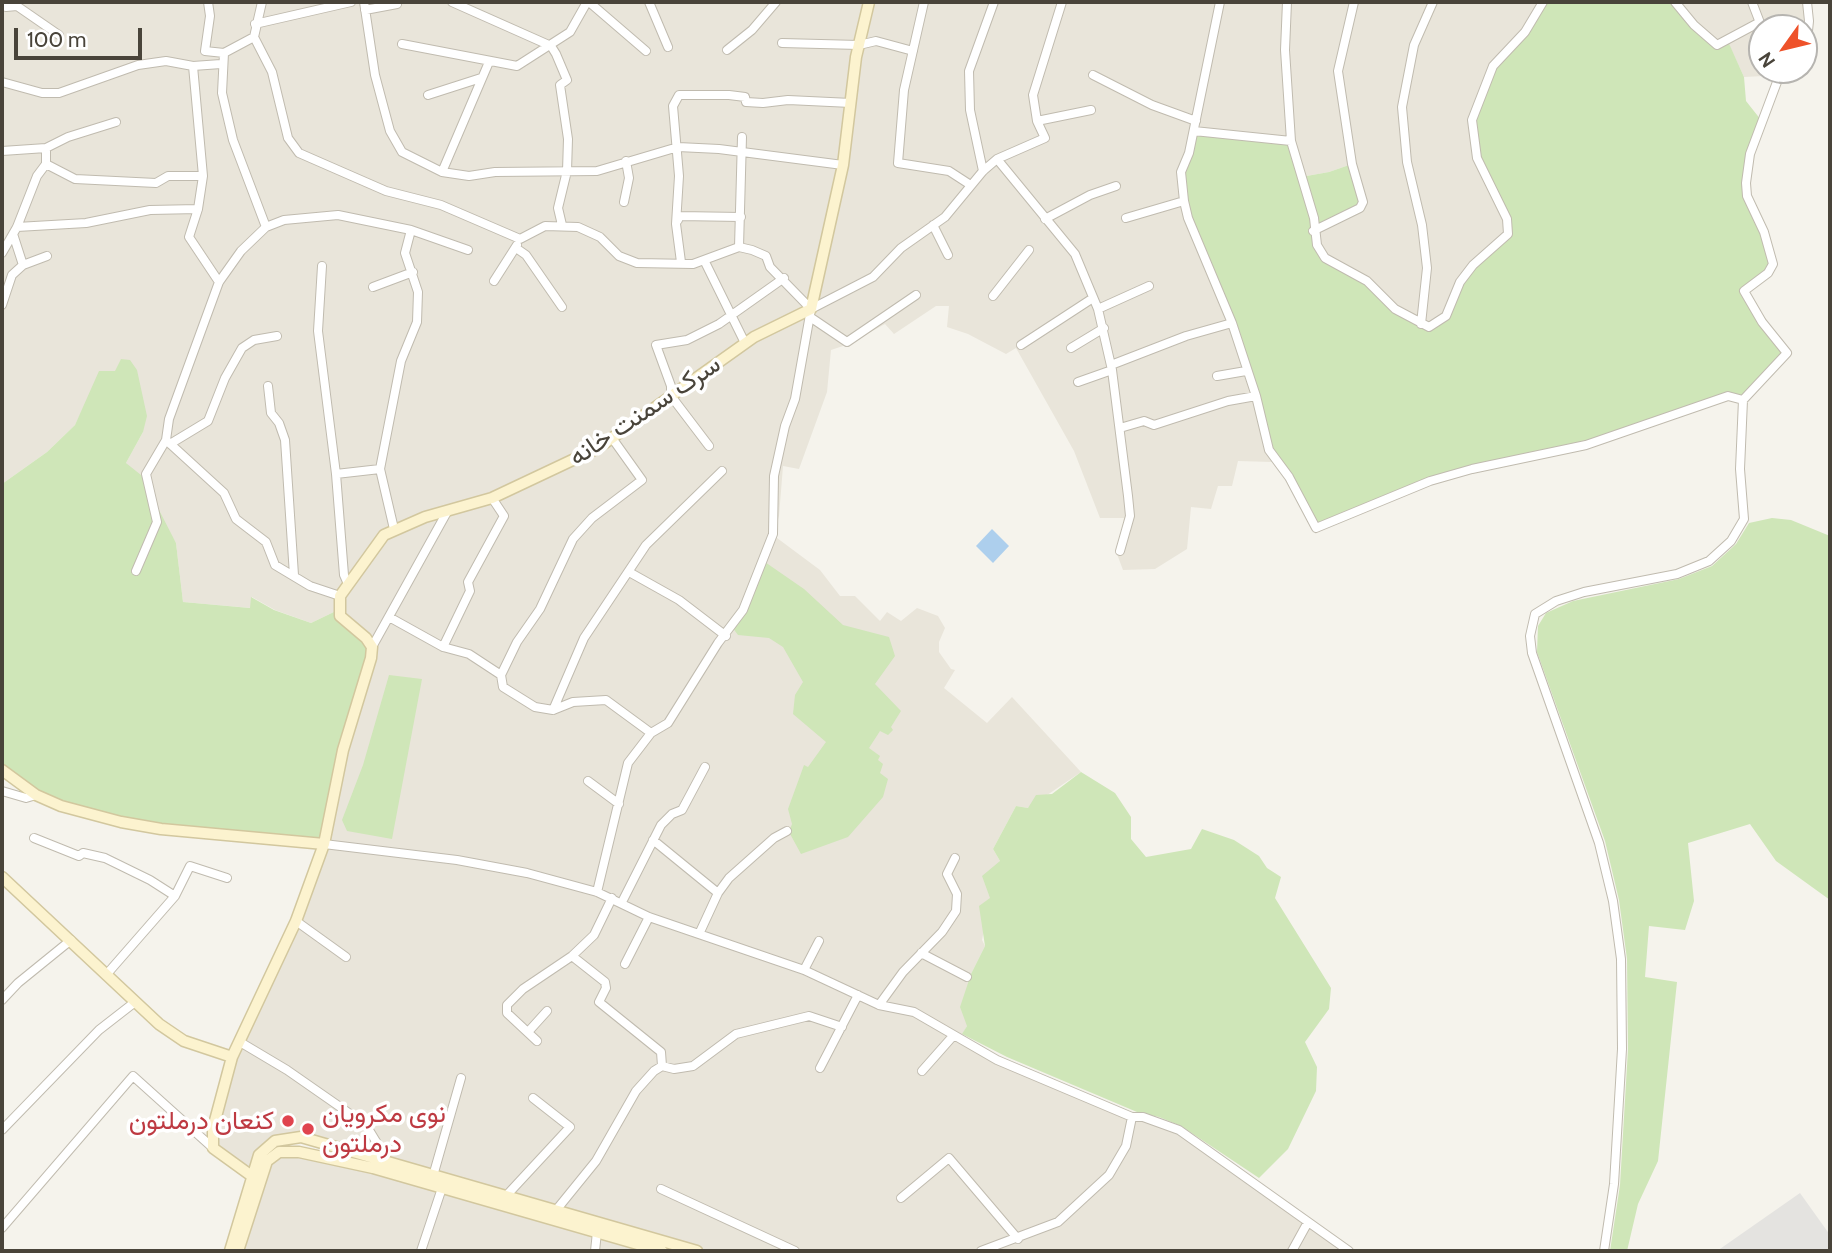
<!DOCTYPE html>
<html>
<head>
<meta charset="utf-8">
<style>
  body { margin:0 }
  #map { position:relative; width:1832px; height:1253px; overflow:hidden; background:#f5f3ec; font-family:Cabin,sans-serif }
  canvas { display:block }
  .frame { position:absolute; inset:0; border:4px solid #49443a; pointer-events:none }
  .north { position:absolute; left:1748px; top:14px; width:70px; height:70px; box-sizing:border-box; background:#fff; border:2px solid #b6b4b0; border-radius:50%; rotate:236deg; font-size:19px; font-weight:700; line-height:28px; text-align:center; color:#49443a }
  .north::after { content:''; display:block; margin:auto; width:24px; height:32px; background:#ee522a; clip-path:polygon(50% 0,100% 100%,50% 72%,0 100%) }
  .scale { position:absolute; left:14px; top:28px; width:128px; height:32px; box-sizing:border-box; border:4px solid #49443a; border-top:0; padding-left:9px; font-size:21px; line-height:24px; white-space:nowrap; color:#49443a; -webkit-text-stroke:5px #fff; paint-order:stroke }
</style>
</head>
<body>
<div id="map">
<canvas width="1832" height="1253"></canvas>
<div class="frame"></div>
<div class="north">N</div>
<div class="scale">100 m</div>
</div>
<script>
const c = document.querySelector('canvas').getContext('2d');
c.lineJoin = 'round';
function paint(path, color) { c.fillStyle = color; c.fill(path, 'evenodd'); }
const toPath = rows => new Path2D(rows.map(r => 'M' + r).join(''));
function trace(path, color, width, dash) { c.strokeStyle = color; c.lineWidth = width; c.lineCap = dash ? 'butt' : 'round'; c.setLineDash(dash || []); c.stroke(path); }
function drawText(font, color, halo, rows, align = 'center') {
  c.font = font + ' Cabin,Vazirmatn,sans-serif'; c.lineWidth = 7; c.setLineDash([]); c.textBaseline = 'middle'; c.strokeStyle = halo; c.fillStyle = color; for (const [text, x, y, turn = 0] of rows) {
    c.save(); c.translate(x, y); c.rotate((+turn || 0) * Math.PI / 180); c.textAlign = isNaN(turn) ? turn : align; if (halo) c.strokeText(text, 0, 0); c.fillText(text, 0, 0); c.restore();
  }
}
paint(toPath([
  [2,2,1543,2,1509,228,1446,316,1429,327,1325,258,1313,231,1352,164,1329,172,1301,177,1232,323,1272,462,1238,461,1232,486,1218,486,1211,509,1191,507,1187,549,1155,569,1123,570,1117,554,1124,518,1100,518,1074,451,1016,348,1006,354,968,334,947,327,949,306,936,306,894,334,885,324,849,344,831,350,827,392,799,469,783,466,779,516,773,535,820,570,840,596,855,596,880,621,887,612,901,621,917,608,938,616,945,628,939,642,939,652,951,669,955,670,944,688,987,723,1012,697,1081,772,1028,808,1016,806,993,849,1000,861,990,899,982,940,985,946,971,974,967,1026,960,1039,1132,1117,1179,1130,1349,1251,697,1251,301,1137,275,1141,251,1177,213,1148,232,1057,324,844,338,610,311,623,275,610,252,597,251,608,183,602,176,543,126,463,143,432,136,370,115,371,88,399,75,425,47,452,2,484],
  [1675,2,1807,2,1804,70,1804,28,1762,28,1762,70,1804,70,1784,75,1744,77,1727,40,1717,45],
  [299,1152,662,1251,238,1251,267,1161]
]), '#e9e5da');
paint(toPath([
  [1543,2,1675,2,1717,45,1727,39,1744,77,1746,101,1761,120,1746,183,1773,264,1745,296,1786,348,1743,400,1734,396,1592,442,1472,469,1316,528,1273,457,1256,396,1184,201,1185,160,1194,131,1291,141,1301,177,1329,172,1352,164,1363,202,1313,231,1320,251,1356,276,1395,309,1421,324,1440,323,1460,282,1509,228,1477,158,1475,106,1503,55],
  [121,359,130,360,137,370,147,416,143,432,126,463,141,475,176,543,183,602,250,608,251,597,274,610,311,623,338,610,372,647,324,844,209,834,61,806,2,770,2,484,47,452,75,425,99,371,115,371],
  [1772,518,1791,520,1830,536,1830,900,1776,861,1750,824,1688,843,1694,901,1685,930,1649,926,1645,977,1677,982,1658,1161,1638,1204,1627,1251,1610,1251,1620,1185,1628,1049,1627,959,1619,900,1605,841,1537,652,1538,626,1546,613,1573,601,1679,579,1712,566,1736,544,1749,523],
  [762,560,804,589,843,625,889,637,895,656,875,684,901,711,891,727,893,730,888,735,880,731,869,748,880,756,878,760,883,764,880,773,888,779,883,797,848,837,801,854,789,832,792,824,788,809,804,765,808,767,826,742,793,714,795,695,803,682,783,647,769,638,738,635,732,627],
  [389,675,422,679,392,839,347,831,342,820,363,765],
  [1081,772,1115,793,1131,817,1131,839,1146,857,1191,849,1202,829,1234,840,1259,856,1267,868,1281,877,1275,898,1331,988,1329,1009,1305,1042,1317,1067,1316,1091,1288,1149,1259,1178,1181,1126,1159,1117,1137,1112,1007,1057,962,1034,967,1026,960,1007,971,974,985,946,979,906,990,898,982,876,1000,861,993,849,1016,806,1028,808,1036,795,1052,794]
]), '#cfe6b8');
paint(toPath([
  [1800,1193,1830,1235,1828,1251,1717,1251]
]), '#e4e3e0');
paint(toPath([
  [992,529,1009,546,993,563,976,546]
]), '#adcfed');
const street = toPath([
  [2,2,6,7,17,6,59,35],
  [208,2,210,16,205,51,224,53,254,37],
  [262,2,254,37,272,72,288,138,299,153,386,191,441,205,520,239,545,226,578,227,600,237,619,256,637,263,693,264,739,247,752,250,766,256,770,267,811,309],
  [364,2,375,75,390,131,402,152,442,172,469,176,495,172,597,171,678,147,719,149,843,165],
  [452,2,551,46,556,54,567,80,560,85,568,139,567,171,558,208,562,225],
  [589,2,646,51],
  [649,2,668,47],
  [924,2,904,90,898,163,949,171,969,184],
  [1220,2,1189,153,1181,172,1184,201,1188,218,1232,323,1256,396,1269,450,1289,477,1316,528,1430,481,1472,469,1586,445,1728,396,1743,400],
  [1287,2,1285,50,1291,141,1314,218,1317,245,1325,258,1367,281,1395,309,1429,327,1446,316,1460,282,1473,265,1508,234,1507,219,1477,158,1472,120,1493,66,1525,32,1543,2],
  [1675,2,1694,25,1717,45,1760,22],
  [1752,2,1762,28],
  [365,10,397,4],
  [255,24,351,2],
  [782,43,859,45,876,41,913,51],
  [402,44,517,66,570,32,587,2],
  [727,50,752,30,776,2],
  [224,53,222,93,233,140,266,227],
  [193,66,203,176,198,209,189,237,219,282],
  [1804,70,1809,21,1807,2],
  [1093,75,1152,105,1196,121],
  [1776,76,1804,70],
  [2,82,42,93,59,93,138,65,166,61,193,66,221,64],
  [428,95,481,78],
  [1037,121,1091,110],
  [1194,131,1291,141],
  [2,151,46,148,68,137,116,122],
  [997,159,1075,254,1098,309,1112,370,1128,496,1130,516,1120,551],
  [46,164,75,179,156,183,168,176,203,176],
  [983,171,970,110,969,71,994,2],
  [442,172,489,62],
  [624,202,629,178,626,161],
  [1126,218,1184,201],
  [1045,219,1090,195,1116,186],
  [678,220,679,216,741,217],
  [933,225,948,255],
  [17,227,86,223,150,210,198,209],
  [1313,231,1360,208,1363,202,1352,164,1338,71,1354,2],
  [13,234,23,265,47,256],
  [739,247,742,137],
  [516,248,526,255,562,307],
  [2,253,17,227,37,176,46,164,46,148],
  [681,262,676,224,679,176,673,106,679,95,729,95,745,97,746,102,763,103,788,100,851,103],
  [705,262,745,343],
  [322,266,318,331,336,474,344,575,348,584],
  [494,281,517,245],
  [373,287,413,272],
  [993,296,1029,250],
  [2,305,12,275,23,265],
  [811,309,873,277,901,248,945,217,983,171,997,159,1045,138,1037,121,1033,95,1062,2],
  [1098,309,1149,286],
  [810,317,847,342,916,295],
  [1421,324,1427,268,1422,225,1407,162,1402,107,1414,45,1433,2],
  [1021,345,1093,298],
  [1071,348,1104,328],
  [1111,365,1186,336,1232,323],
  [1217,376,1246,371],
  [1078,382,1112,370],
  [268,386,271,413,279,423,285,440,294,575],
  [1120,428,1144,421,1154,425,1228,401,1256,396],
  [166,440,224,493,236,519,266,542,275,565,310,586,340,596],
  [170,444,208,421,225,378,242,348,254,340,277,336],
  [709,446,671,396,671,386,656,345,687,340,719,324,784,278],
  [380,469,394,529],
  [336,474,380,469,401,361,417,322,418,292,405,253,411,230],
  [136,571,157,522,146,474,166,440,169,419,219,282,241,251,266,227,284,220,338,215,411,230,468,250],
  [629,572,679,600,726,636],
  [389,617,443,647,469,654,501,675,503,687,535,707,553,710,573,702,606,700,651,733],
  [372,647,447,512],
  [443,647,470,591,468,582,504,516,492,498],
  [501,675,517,642,540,609,573,539,592,518,642,480,612,438],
  [553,710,584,638,646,545,722,471],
  [588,781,619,804],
  [2,791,26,798,36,795],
  [34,838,79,856,83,853,105,858,150,880,175,896],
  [653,840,718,893],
  [324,844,457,860,527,873,597,892,649,917,804,970,879,1005,914,1012,997,1060,1132,1117,1143,1117,1179,1130,1349,1251],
  [597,892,628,763,651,733,668,723,718,643,743,610,773,534,774,476,785,426,795,399,811,309],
  [622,902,661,825,672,814,682,810,705,767],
  [296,921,346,957],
  [700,932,718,893,729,878,774,838,787,831],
  [921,953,967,977],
  [572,956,605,982,606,988,599,1002,661,1052,662,1066],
  [625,964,649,917],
  [804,970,819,941],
  [106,975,175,896,190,866,227,878],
  [2,1000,18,983,71,940],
  [879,1005,903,972,942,932,956,911,957,894,947,874,955,858],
  [528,1032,547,1011],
  [537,1041,507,1013,507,1005,523,989,572,956,594,935,612,898],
  [240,1042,287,1070,366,1125,383,1153,379,1158],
  [820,1068,858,995],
  [922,1071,953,1036],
  [2,1130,99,1030,135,1002],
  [433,1176,461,1078],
  [661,1189,795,1251],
  [506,1196,570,1127,533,1098],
  [901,1198,949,1158,1018,1239],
  [553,1214,596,1161,636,1091,654,1071,662,1066,674,1069,693,1066,736,1034,809,1016,842,1027],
  [2,1228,133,1076,213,1148],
  [421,1251,442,1188],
  [595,1251,597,1232],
  [981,1251,1058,1222,1109,1175,1126,1146,1132,1117],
  [1292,1251,1308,1222],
  [1604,1251,1614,1184,1622,1049,1621,959,1613,901,1599,843,1532,653,1530,636,1535,614,1556,601,1584,592,1677,574,1709,561,1731,541,1744,519,1740,469,1743,400,1787,353,1762,322,1744,291,1768,273,1773,264,1764,232,1747,196,1746,183,1750,154,1777,82,1774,70]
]);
const secondary = toPath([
  [2,770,36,795,61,806,121,822,161,829,324,844],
  [2,877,159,1024,184,1041,232,1057],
  [260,1182,213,1148,213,1128,232,1057,296,921,324,844,343,750,371,658,372,647,366,638,340,616,340,596,384,535,425,517,492,498,598,448,754,337,811,309,843,165,856,57,869,2],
  [230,1251,259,1155,275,1141,301,1137,697,1251],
  [238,1251,267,1161,279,1152,299,1152,373,1168,662,1251]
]);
trace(street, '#c0bbaf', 10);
trace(secondary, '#d2c79e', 13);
trace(street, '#fff', 8);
trace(secondary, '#fcf3cf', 10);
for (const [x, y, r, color] of [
  [288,1121,7,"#e0444e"],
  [308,1129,7,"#e0444e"]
]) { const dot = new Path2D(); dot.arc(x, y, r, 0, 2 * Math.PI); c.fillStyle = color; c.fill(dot); trace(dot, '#fff', 2.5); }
drawText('26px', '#49443a', '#fff', [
  ["سرک سمنت خانه",645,411,-34]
]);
drawText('26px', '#be3a42', '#fff', [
  ["نوی مکرویان",322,1114],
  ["درملتون",322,1144],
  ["کنعان درملتون",274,1121,"right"]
], 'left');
</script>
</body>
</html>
